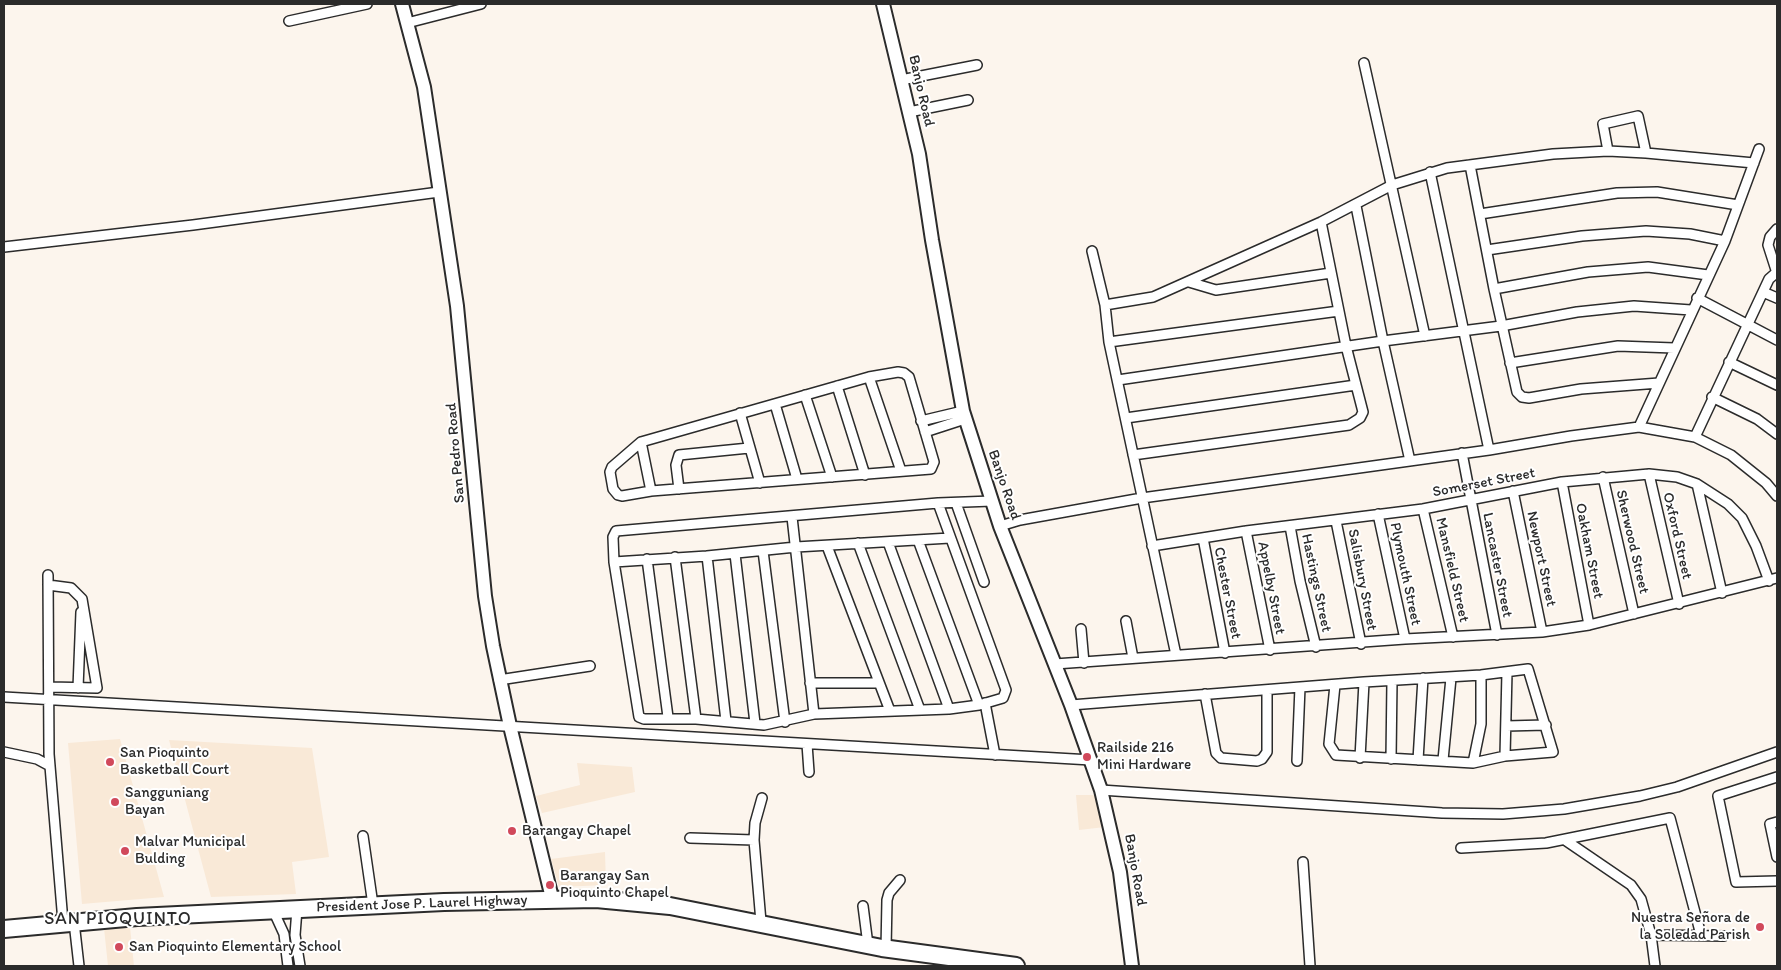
<!DOCTYPE html>
<html>
<head>
<meta charset="utf-8">
<style>
  body { margin:0 }
  #map { position:relative; width:1781px; height:970px; overflow:hidden; background:#fcf5ed; font-family:Itim,sans-serif }
  canvas { display:block }
  .frame { position:absolute; inset:0; border:5px solid #2b2b2b; pointer-events:none }
</style>
</head>
<body>
<div id="map">
<canvas width="1781" height="970"></canvas>
<div class="frame"></div>
</div>
<script>
const c = document.querySelector('canvas').getContext('2d');
c.lineJoin = 'round';
function paint(path, color) { c.fillStyle = color; c.fill(path, 'evenodd'); }
const toPath = rows => new Path2D(rows.map(r => 'M' + r).join(''));
function trace(path, color, width, dash) { c.strokeStyle = color; c.lineWidth = width; c.lineCap = dash ? 'butt' : 'round'; c.setLineDash(dash || []); c.stroke(path); }
function drawText(font, color, halo, rows, align = 'center') {
  c.font = font + ' Itim,sans-serif'; c.lineWidth = 4; c.setLineDash([]); c.textBaseline = 'middle'; c.strokeStyle = halo; c.fillStyle = color; for (const [text, x, y, turn = 0] of rows) {
    c.save(); c.translate(x, y); c.rotate((+turn || 0) * Math.PI / 180); c.textAlign = isNaN(turn) ? turn : align; if (halo) c.strokeText(text, 0, 0); c.fillText(text, 0, 0); c.restore();
  }
}
paint(toPath([
  [120,739,164,897,82,904,68,743],
  [169,740,312,748,329,857,292,862,296,894,211,897],
  [577,763,632,767,635,792,542,813,536,796,580,785],
  [1076,795,1099,795,1105,827,1079,830],
  [605,852,606,885,559,887,551,859],
  [130,927,134,966,108,966,104,928]
]), '#f9e9d7');
const street = toPath([
  [289,21,367,4],
  [407,23,481,4],
  [1364,63,1425,336],
  [901,80,977,65],
  [909,112,968,100],
  [1608,151,1603,124,1638,116,1646,153],
  [1470,165,1494,289,1517,392,1522,397,1529,398,1581,389,1659,383],
  [1430,172,1489,450],
  [1356,206,1383,341,1410,461],
  [1480,214,1617,193,1657,192,1738,205],
  [4,247,193,225,439,192],
  [1487,250,1582,236,1646,231,1690,234,1725,241],
  [1092,251,1105,305,1109,342,1176,655],
  [1777,273,1768,245,1770,237,1777,229],
  [1189,282,1216,290,1331,273],
  [1494,289,1588,272,1648,267,1708,275],
  [1763,292,1777,298],
  [1697,298,1777,340],
  [1105,305,1153,297,1321,222,1392,185,1447,168,1553,154,1608,151,1646,153,1754,163],
  [1109,342,1339,311],
  [1729,362,1777,385],
  [1510,363,1618,346,1674,348],
  [898,372,904,373,909,377,934,462,931,469,651,491,622,496,618,495,613,489,610,472,612,467,641,442,869,377,898,372],
  [869,377,901,471],
  [1118,380,1383,341,1501,326,1577,312,1634,306,1691,310],
  [837,386,865,475],
  [805,395,832,477],
  [1712,397,1757,419,1777,434],
  [775,404,797,479],
  [740,413,760,483],
  [1126,418,1356,385],
  [921,421,963,411],
  [1639,427,1725,241,1759,149],
  [925,432,965,419],
  [1695,437,1769,279,1777,272],
  [641,442,651,491],
  [1462,453,1497,635],
  [1133,455,1349,425,1360,418,1363,412,1346,346,1321,222],
  [1649,474,1679,604],
  [1603,477,1634,614],
  [1562,482,1589,625],
  [1697,484,1722,593],
  [679,489,676,465,679,455,749,448],
  [1513,491,1542,632],
  [938,503,1006,690,1003,698,979,705,949,709,814,714,764,725,696,719,644,719,639,717,614,562,613,537,616,531,938,503,992,501],
  [956,503,984,582],
  [1423,509,1453,637],
  [1378,514,1405,639],
  [792,517,814,714],
  [1336,521,1361,644],
  [1000,526,1020,520,1142,498,1489,450,1571,436,1639,427,1695,437,1731,455,1766,483,1777,496],
  [1290,526,1300,581,1316,647],
  [1246,531,1270,650],
  [1203,538,1225,653],
  [918,540,979,705],
  [888,542,949,709],
  [858,543,920,710],
  [827,546,890,711],
  [1152,546,1246,531,1423,509,1562,482,1649,474,1677,477,1697,484,1728,504,1742,518,1756,546,1769,581],
  [763,551,785,722],
  [735,554,755,723],
  [707,556,726,721],
  [675,557,696,719],
  [647,559,668,717],
  [614,562,707,556,796,547,950,538],
  [48,575,49,754,63,922],
  [48,585,71,588,82,599,97,688,49,687],
  [1126,621,1133,658],
  [1081,629,1084,663],
  [1055,664,1405,639,1542,632,1589,625,1777,578],
  [499,680,590,666],
  [810,683,879,683],
  [78,688,81,612],
  [1205,694,1216,753,1221,758,1257,761,1262,759,1267,752,1267,690],
  [4,697,1091,760],
  [985,703,995,755],
  [1071,705,1364,682,1481,675,1528,669,1553,752,1505,756,1473,763,1336,755,1329,744,1335,685],
  [1506,726,1546,725],
  [807,744,809,772],
  [4,752,37,759,50,766],
  [1505,756,1507,672],
  [1360,758,1364,682],
  [1391,759,1392,681],
  [1418,760,1423,678],
  [1443,760,1451,678],
  [1297,761,1300,687],
  [1473,763,1481,724,1481,675],
  [1777,777,1718,796,1736,882,1777,881],
  [1101,790,1442,813,1503,814,1564,809,1640,796,1677,787,1777,752],
  [1777,822,1770,824,1777,857],
  [363,836,373,905],
  [690,838,754,840],
  [1565,840,1631,885,1641,899,1651,935,1655,966],
  [1461,848,1546,843,1670,818,1701,935],
  [1303,862,1310,966],
  [863,906,868,945],
  [297,909,295,935,300,966],
  [273,910,284,934,288,966],
  [74,922,79,966],
  [761,922,754,840,755,823,762,798],
  [1651,935,1724,936],
  [886,949,887,900,889,893,900,880]
]);
const secondary = toPath([
  [402,4,424,87,457,306,485,596,493,646,510,726,552,898],
  [883,4,919,154,932,240,963,411,1000,526,1071,705,1101,790,1120,872,1132,966]
]);
const highway = toPath([
  [4,929,137,917,444,902,596,899,670,906,882,948,1016,966]
]);
trace(street, '#2b2b2b', 12);
trace(secondary, '#2b2b2b', 16);
trace(highway, '#2b2b2b', 20);
trace(street, '#fff', 9);
trace(secondary, '#fff', 12);
trace(highway, '#fff', 16);
for (const [x, y, r, color] of [
  [1087,757,5,"#d1495b"],
  [110,762,5,"#d1495b"],
  [115,802,5,"#d1495b"],
  [512,831,5,"#d1495b"],
  [125,851,5,"#d1495b"],
  [550,885,5,"#d1495b"],
  [1760,927,5,"#d1495b"],
  [119,947,5,"#d1495b"]
]) { const dot = new Path2D(); dot.arc(x, y, r, 0, 2 * Math.PI); c.fillStyle = color; c.fill(dot); trace(dot, '#fff', 2); }
drawText('15px', '#2b2b2b', '#fff', [
  ["Banjo Road",921,91,77],
  ["San Pedro Road",456,453,-95],
  ["Somerset Street",1484,483,-11],
  ["Banjo Road",1004,485,71],
  ["Oxford Street",1677,536,77],
  ["Sherwood Street",1632,542,77],
  ["Oakham Street",1589,551,79],
  ["Newport Street",1541,559,78],
  ["Lancaster Street",1497,565,79],
  ["Mansfield Street",1452,570,77],
  ["Plymouth Street",1405,574,78],
  ["Salisbury Street",1362,580,79],
  ["Hastings Street",1316,583,78],
  ["Appelby Street",1271,588,79],
  ["Chester Street",1227,593,79],
  ["Banjo Road",1135,870,80],
  ["President Jose P. Laurel Highway",422,904,-2]
]);
drawText('15px', '#2b2b2b', '#fff', [
  ["Railside 216",1097,748],
  ["Mini Hardware",1097,765],
  ["San Pioquinto",120,753],
  ["Basketball Court",120,770],
  ["Sangguniang",125,793],
  ["Bayan",125,810],
  ["Barangay Chapel",522,831],
  ["Malvar Municipal",135,842],
  ["Bulding",135,859],
  ["Barangay San",560,876],
  ["Pioquinto Chapel",560,893],
  ["Nuestra Señora de",1750,918,"right"],
  ["la Soledad Parish",1750,935,"right"],
  ["San Pioquinto Elementary School",129,947]
], 'left');
c.letterSpacing = '1px';
drawText('18px', '#2b2b2b', '#fff', [
  ["SAN PIOQUINTO",118,919]
]);
c.letterSpacing = '0px';
</script>
</body>
</html>
